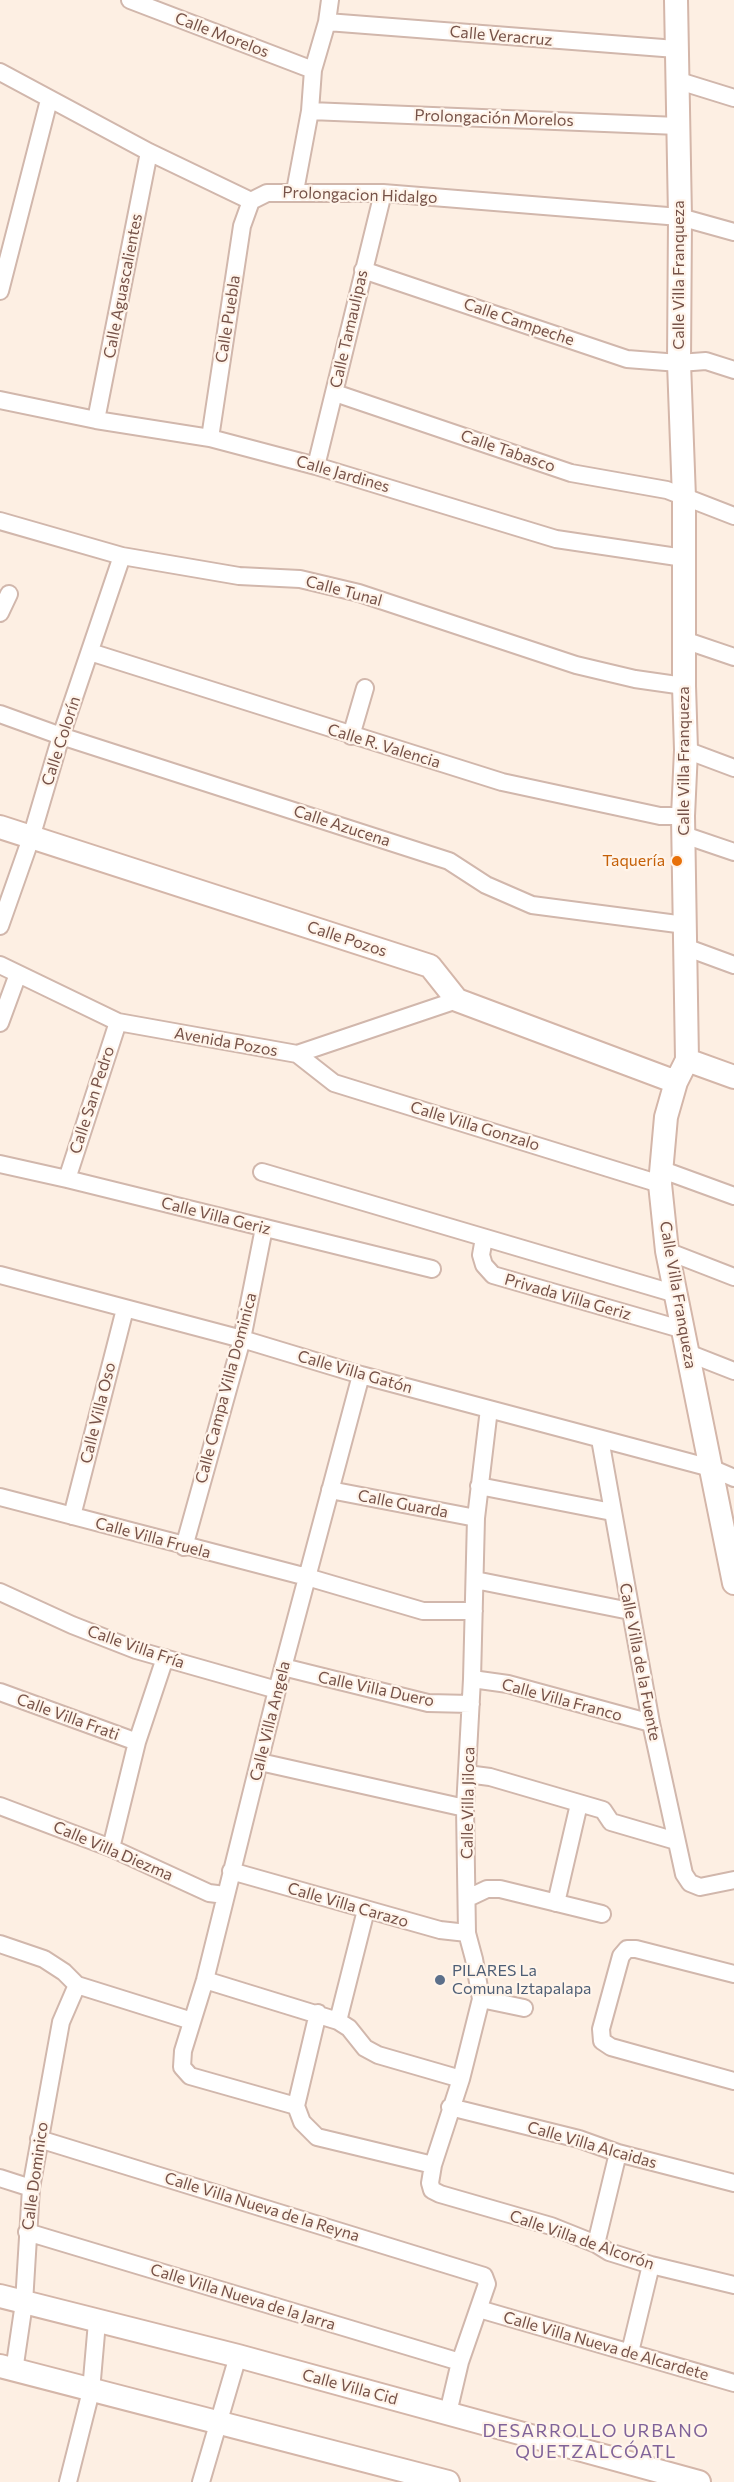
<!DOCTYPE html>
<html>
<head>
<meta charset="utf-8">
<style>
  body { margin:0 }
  canvas { display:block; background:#fdefe3 }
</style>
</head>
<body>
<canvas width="734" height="2482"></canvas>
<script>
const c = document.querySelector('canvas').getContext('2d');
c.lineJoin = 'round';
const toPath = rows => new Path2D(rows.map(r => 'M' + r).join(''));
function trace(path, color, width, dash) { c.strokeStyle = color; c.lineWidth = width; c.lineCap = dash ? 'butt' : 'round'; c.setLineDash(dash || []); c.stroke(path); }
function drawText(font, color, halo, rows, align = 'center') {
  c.font = font + ' Commissioner,sans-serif'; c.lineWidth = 4.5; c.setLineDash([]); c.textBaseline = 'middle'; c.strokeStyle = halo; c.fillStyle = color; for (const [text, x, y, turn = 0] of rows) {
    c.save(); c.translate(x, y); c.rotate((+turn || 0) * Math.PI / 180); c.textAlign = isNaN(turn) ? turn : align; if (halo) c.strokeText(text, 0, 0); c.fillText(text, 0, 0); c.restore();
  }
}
const street = toPath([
  [130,0,313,70],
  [327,22,676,49],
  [0,72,149,152,251,201,267,193,383,193,680,217,734,232],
  [676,80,734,98],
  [310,111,678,126],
  [295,191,310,111,313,70,327,22,330,0],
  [363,270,627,359,679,363,706,361,734,370],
  [0,291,49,100],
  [335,393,571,473,667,490,734,516],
  [0,400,96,420,210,438,316,466,556,539,684,558],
  [96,420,149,152],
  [210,438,242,226,251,201],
  [316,466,383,193],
  [0,521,122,556,239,576,300,579,359,593,576,665,635,679,684,686],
  [0,613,9,594],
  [684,640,734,657],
  [90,652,502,782,660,816,683,816],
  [0,714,61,736,449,861,486,885,532,905,685,925],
  [351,736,365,688],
  [686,750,734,768],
  [684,835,734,852],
  [0,926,31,838,61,736,122,556],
  [685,947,734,965],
  [0,965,118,1022,297,1054,457,1000],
  [0,1023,18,974],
  [297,1054,334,1083,660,1184],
  [0,1164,67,1179,432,1269],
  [660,1169,734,1196],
  [262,1172,676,1294],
  [67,1179,118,1022],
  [484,1238,481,1255,484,1265,493,1275,684,1330],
  [667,1251,734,1277],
  [0,1275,242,1339,361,1375,711,1468,734,1478],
  [688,1353,734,1371],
  [361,1375,277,1690,205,1980,183,2051,182,2067,190,2076,296,2106,302,2122,317,2137,433,2165],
  [489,1409,476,1518,472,1679,465,1808,467,1933,474,1959,481,1999,461,2079,433,2165,430,2183,432,2190,440,2194,551,2226,596,2244,609,2252,651,2265,734,2285],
  [600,1439,651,1723,684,1874,690,1883,700,1887,734,1880],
  [479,1486,612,1512],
  [330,1490,476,1518],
  [0,1497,307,1577,423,1611,474,1611],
  [72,1516,125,1309],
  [184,1547,242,1339,264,1228],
  [475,1580,630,1611],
  [0,1592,72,1625,136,1650,277,1690],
  [283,1667,428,1703,471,1704],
  [472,1679,508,1684,651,1723],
  [0,1692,137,1742],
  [260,1762,465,1808],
  [467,1774,490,1777,603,1810,611,1822,676,1841],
  [0,1806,111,1848,209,1893,225,1895],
  [111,1848,137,1742,165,1658],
  [231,1871,440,1930,467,1933],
  [468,1898,487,1889,500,1889,602,1914],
  [556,1903,579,1804],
  [0,1944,44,1959,64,1972,77,1985,192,2021],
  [734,1974,636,1949,627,1949,621,1956,601,2029,602,2041,611,2047,734,2081],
  [205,1980,338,2021,349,2028,365,2048,378,2055,461,2079],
  [481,1999,524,2008],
  [338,2021,366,1910],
  [296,2106,318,2013],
  [450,2107,579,2139,618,2153,734,2183],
  [39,2139,484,2276,487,2284,460,2362,448,2413],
  [0,2178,31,2188],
  [27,2232,460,2362],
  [596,2244,618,2153],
  [479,2309,734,2383],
  [630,2352,651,2265],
  [14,2371,24,2303,31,2188,61,2022,77,1985],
  [68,2482,91,2391,97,2322],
  [201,2482,238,2356]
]);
const secondary = toPath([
  [676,0,680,217,679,363,684,498,684,686,686,750,683,816,687,1060,676,1082,666,1117,660,1184,667,1251,734,1583],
  [0,827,430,966,457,1000,676,1082],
  [687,1060,734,1077],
  [0,2296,238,2356,699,2482],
  [0,2366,448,2482]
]);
trace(street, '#d1b7ac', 20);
trace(secondary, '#d4b6a9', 26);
trace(street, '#fff', 16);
trace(secondary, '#fff', 22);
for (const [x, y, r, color] of [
  [677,861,6,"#e8710a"],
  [440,1980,6,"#5c6f8a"]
]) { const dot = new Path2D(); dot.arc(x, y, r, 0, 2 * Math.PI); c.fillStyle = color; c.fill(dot); trace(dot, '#fff4ea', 2); }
drawText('16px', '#765248', '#fff4ea', [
  ["Calle Morelos",222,35,21],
  ["Calle Veracruz",501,36,5],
  ["Prolongación Morelos",494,118,2],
  ["Prolongacion Hidalgo",360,195,2],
  ["Calle Villa Franqueza",679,275,-90],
  ["Calle Aguascalientes",123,286,-79],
  ["Calle Puebla",228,319,-81],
  ["Calle Campeche",519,322,19],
  ["Calle Tamaulipas",349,329,-77],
  ["Calle Tabasco",508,451,19],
  ["Calle Jardines",343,474,16],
  ["Calle Tunal",344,591,15],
  ["Calle Colorín",61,741,-72],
  ["Calle R. Valencia",384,746,17],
  ["Calle Villa Franqueza",684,761,-90],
  ["Calle Azucena",342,826,18],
  ["Calle Pozos",347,939,18],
  ["Avenida Pozos",226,1042,10],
  ["Calle San Pedro",92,1100,-72],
  ["Calle Villa Gonzalo",475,1126,17],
  ["Calle Villa Geriz",216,1216,14],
  ["Calle Villa Franqueza",678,1295,80],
  ["Privada Villa Geriz",568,1297,16],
  ["Calle Villa Gatón",355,1372,16],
  ["Calle Campa Villa Dominica",226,1388,-75],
  ["Calle Villa Oso",98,1413,-76],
  ["Calle Guarda",403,1504,11],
  ["Calle Villa Fruela",153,1538,15],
  ["Calle Villa Fría",136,1647,19],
  ["Calle Villa de la Fuente",640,1662,79],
  ["Calle Villa Duero",376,1689,12],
  ["Calle Villa Franco",562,1700,15],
  ["Calle Villa Frati",68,1717,20],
  ["Calle Villa Angela",270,1721,-76],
  ["Calle Villa Jiloca",468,1803,-89],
  ["Calle Villa Diezma",113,1851,23],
  ["Calle Villa Carazo",348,1905,16],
  ["Calle Villa Alcaidas",592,2145,16],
  ["Calle Dominico",35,2176,-82],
  ["Calle Villa Nueva de la Reyna",262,2207,17],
  ["Calle Villa de Alcorón",582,2240,19],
  ["Calle Villa Nueva de la Jarra",243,2297,17],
  ["Calle Villa Nueva de Alcardete",606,2346,16],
  ["Calle Villa Cid",350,2387,15]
]);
drawText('16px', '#c56008', '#fff4ea', [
  ["Taquería",665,861]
], 'right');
drawText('16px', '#4e5e75', '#fff4ea', [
  ["PILARES La",452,1971],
  ["Comuna Iztapalapa",452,1989]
], 'left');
c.letterSpacing = '1.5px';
drawText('18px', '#806399', '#fff4ea', [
  ["DESARROLLO URBANO",596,2431],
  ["QUETZALCÓATL",596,2452]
]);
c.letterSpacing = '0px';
</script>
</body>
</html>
